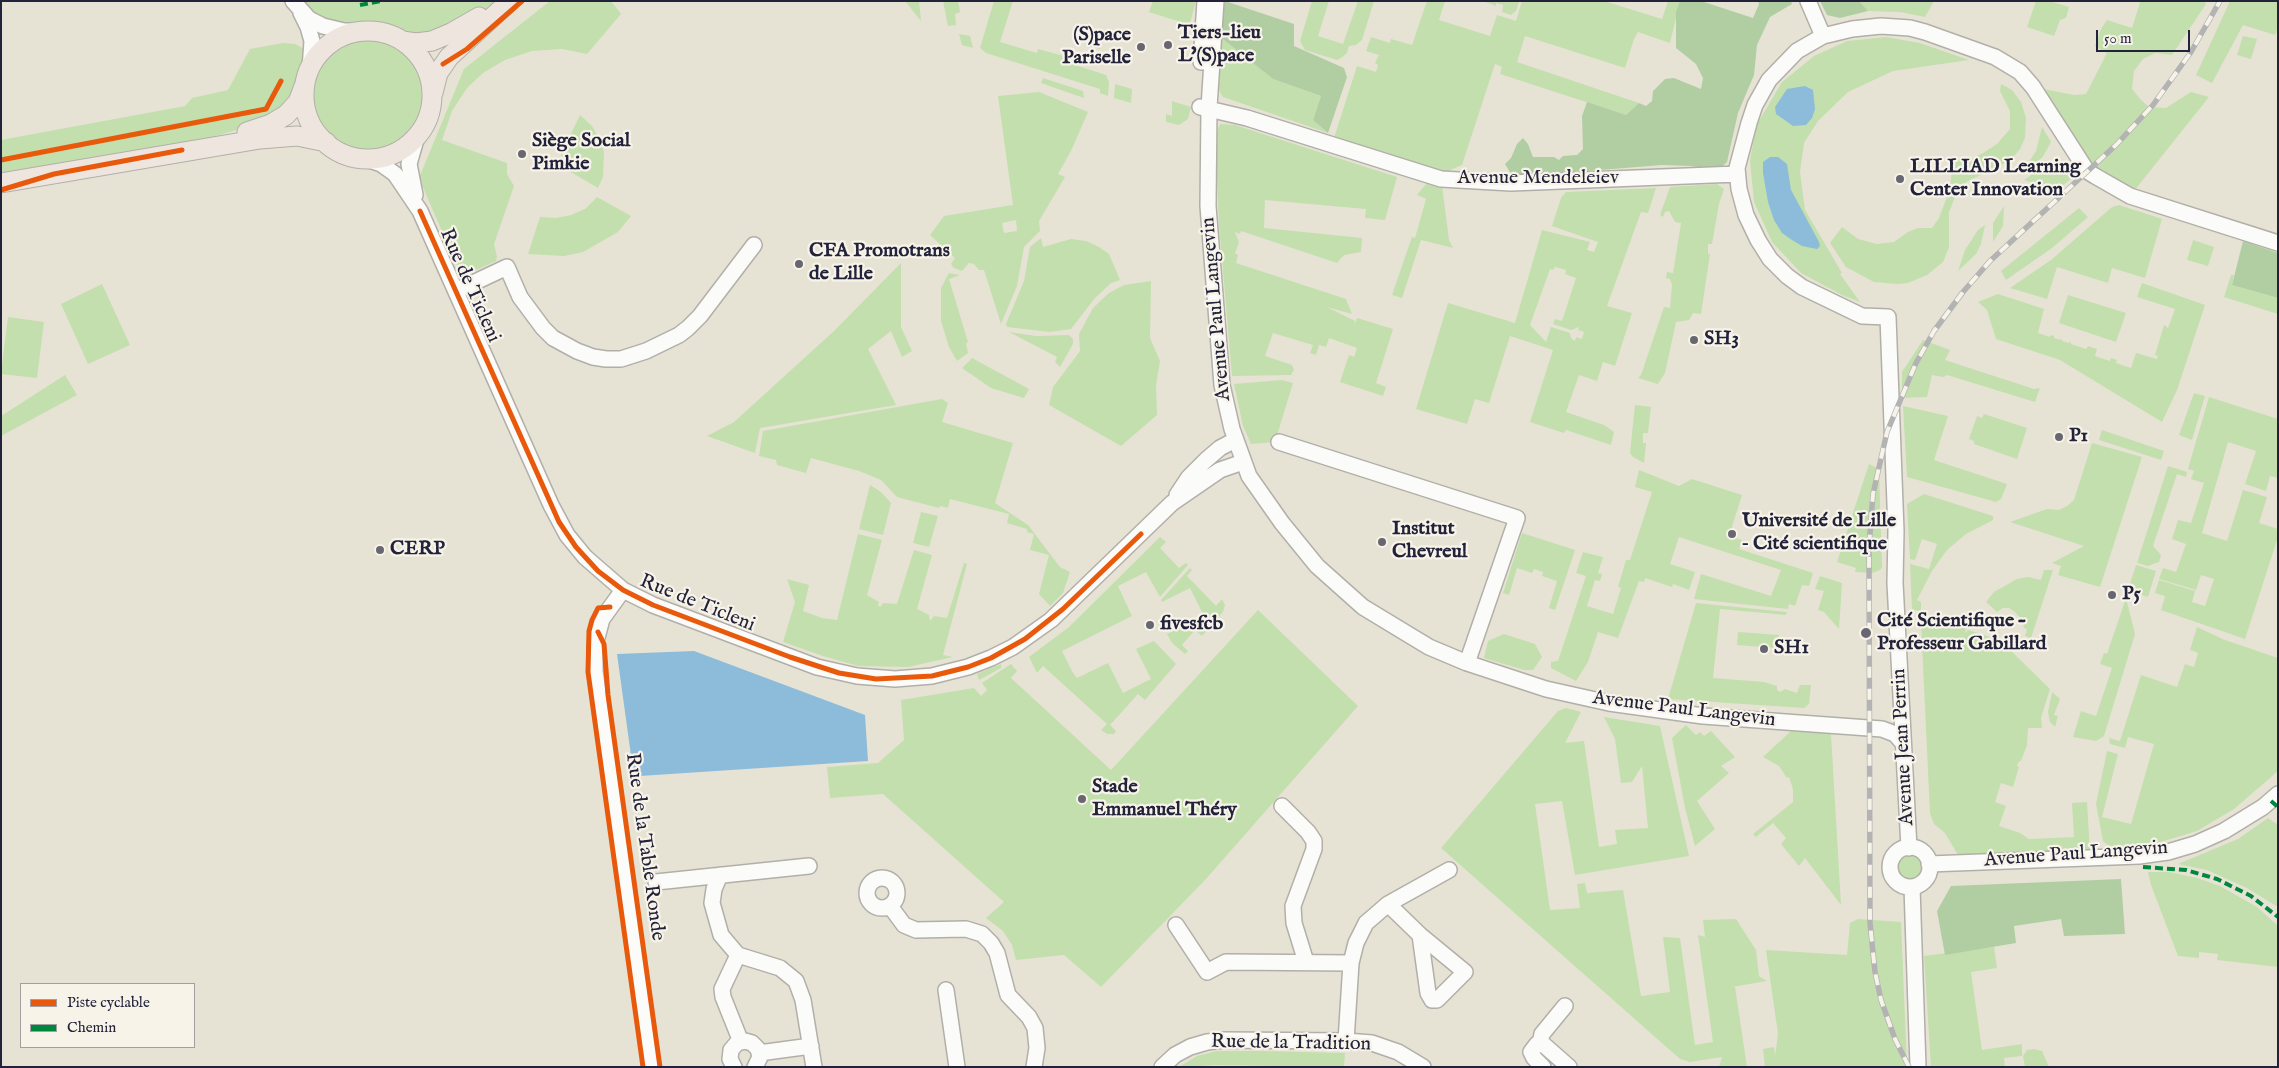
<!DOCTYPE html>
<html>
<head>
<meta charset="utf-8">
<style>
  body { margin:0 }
  #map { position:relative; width:2279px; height:1068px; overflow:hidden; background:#e6e3d5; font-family:"IM FELL English",serif }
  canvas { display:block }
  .frame { position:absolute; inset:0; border:2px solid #22223b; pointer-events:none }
  .legend { position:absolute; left:20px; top:983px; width:175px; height:65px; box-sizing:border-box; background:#f7f3e8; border:1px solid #a29fa3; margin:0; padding:6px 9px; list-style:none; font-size:15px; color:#22223b }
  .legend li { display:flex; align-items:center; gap:10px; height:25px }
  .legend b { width:25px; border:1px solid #a29fa3 }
  .scale { position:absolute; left:2096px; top:30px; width:94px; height:22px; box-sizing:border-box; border:2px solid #22223b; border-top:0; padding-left:6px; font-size:15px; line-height:18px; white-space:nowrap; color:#22223b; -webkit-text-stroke:4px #f7f3e8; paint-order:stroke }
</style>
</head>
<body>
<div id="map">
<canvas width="2279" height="1068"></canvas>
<div class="frame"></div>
<ul class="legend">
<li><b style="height:6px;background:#e8590c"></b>Piste cyclable</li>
<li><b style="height:6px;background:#00873e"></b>Chemin</li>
</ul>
<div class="scale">50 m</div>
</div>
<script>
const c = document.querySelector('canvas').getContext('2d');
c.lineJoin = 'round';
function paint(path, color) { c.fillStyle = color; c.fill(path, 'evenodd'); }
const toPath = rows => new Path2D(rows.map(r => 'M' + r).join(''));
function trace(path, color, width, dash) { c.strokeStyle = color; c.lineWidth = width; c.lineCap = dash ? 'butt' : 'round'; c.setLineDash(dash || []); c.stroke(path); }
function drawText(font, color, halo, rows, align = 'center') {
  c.font = font + ' "IM FELL English",serif'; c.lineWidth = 4.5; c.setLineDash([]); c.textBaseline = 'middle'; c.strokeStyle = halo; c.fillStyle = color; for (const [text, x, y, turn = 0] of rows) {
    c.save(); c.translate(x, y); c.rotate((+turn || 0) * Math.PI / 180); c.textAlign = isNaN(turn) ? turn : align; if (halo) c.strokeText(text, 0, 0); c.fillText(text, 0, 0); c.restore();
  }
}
paint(toPath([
  [300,1,496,1,488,8,449,29,426,36,405,33,379,23,350,25,321,19],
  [550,1,611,1,621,14,587,54,562,49,532,51,505,60,483,73,467,88,452,111,442,140,507,163,507,174,514,186,494,244,497,257,496,261,476,270,466,269,456,264,419,178,464,69],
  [905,1,919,1,921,21],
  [943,1,958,1,960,12,955,14,956,25,948,26],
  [994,1,1013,1,1000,42,1037,53,1038,49,1067,57,1066,62,1106,75,1109,82,1108,96,1100,93,1100,89,986,53,980,48],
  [1153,1,1196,1,1188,30,1183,29,1184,23,1149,12],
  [1312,1,1329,1,1318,36,1343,44,1358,1,1374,1,1362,40,1356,45,1349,46,1347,53,1341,58,1337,60,1305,50,1300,41],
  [1427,1,1445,1,1439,20,1490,36,1497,15,1516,21,1522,1,1604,1,1662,19,1668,1,1680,1,1670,43,1638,32,1634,39,1625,68,1525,36,1517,62,1639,103,1626,115,1500,74,1502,67,1495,64,1462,165,1443,173,1334,138,1357,66,1376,72,1378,65,1375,63,1379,55,1366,51,1371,37,1390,43,1391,39,1412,45],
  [1483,1,1516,1,1519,2,1516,11,1511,15,1502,12,1503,5,1496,3,1496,6],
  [1859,1,1934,1,1925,17,1900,12,1868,11],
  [2036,1,2049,1,2069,7,2066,18,2060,20,2054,36,2027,27],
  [2136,1,2204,1,2206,4,2172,55,2155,53,2143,59,2134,71,2132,89,2141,100,2149,107,2166,108,2191,92,2209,97,2130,196,2095,176,2033,87,2074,95,2086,94,2107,53,2095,46,2101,29,2107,20,2132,28,2140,3],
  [2230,1,2278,2,2278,27,2275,35,2243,25,2212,83,2196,75],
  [1090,28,1105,32,1100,49,1085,45],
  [959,34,970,36,973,48,962,45],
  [1219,36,1273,79,1321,96,1313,120,1328,133,1223,97,1218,89],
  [2243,36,2257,39,2251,59,2237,55],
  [1886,37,1920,43,1969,60,1893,71,1848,92,1818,121,1804,143,1800,172,1805,210,1842,273,1840,274,1860,302,1842,295,1801,273,1772,242,1754,202,1750,161,1756,126,1782,82,1814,56,1847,41],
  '311 95a57 57 0 1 1 114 0a57 57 0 1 1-114 0Z',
  [283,43,295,44,308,51,295,95,268,121,212,137,1,178,1,140,185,106,192,98,228,90,250,49],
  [1043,78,1083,91,1084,98,1041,83],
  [1115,84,1132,89,1131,103,1114,98],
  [2001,84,2012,90,2021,102,2026,118,2025,138,2020,149,2011,160,1966,182,1957,192,1949,212,1949,247,1943,262,1927,275,1908,283,1898,284,1874,282,1846,267,1830,243,1842,227,1858,239,1877,244,1894,242,1908,232,1918,228,1932,228,1939,218,1950,189,1953,159,1971,159,1983,153,1997,144,2010,129,2010,111,2000,91],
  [1039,92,1088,112,1071,151,1058,174,1065,177,1039,221,1040,231,1024,247,1017,286,1001,324,984,270,979,270,974,264,969,263,962,271,954,268,951,264,955,258,930,235,944,216,1013,205,998,96],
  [1016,220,1017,231,1004,233,1002,223],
  [1172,101,1191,107,1188,119,1179,125,1166,122,1166,114,1172,116],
  [580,115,592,126,599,138,604,152,603,177,598,188,569,171,569,163,561,155],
  [1220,124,1235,125,1397,177,1385,220,1365,218,1366,209,1265,200,1264,228,1362,238,1361,252,1344,255,1337,263,1241,231,1240,234,1235,232,1239,242,1235,253,1238,255,1236,263,1346,299,1352,314,1327,307,1355,321,1354,326,1357,318,1393,329,1376,383,1386,387,1383,396,1340,382,1349,355,1354,357,1357,348,1329,338,1326,347,1319,345,1316,355,1310,353,1313,345,1273,333,1265,356,1292,365,1294,370,1291,375,1232,376,1219,224,1215,136],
  [2042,127,2051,142,2042,158,2023,171,2036,151],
  [2050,165,2066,167,2072,178,2061,187,2051,188,2038,185,2024,180,2041,168],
  [1426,184,1442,186,1449,240,1453,248,1421,240,1402,298,1392,295,1412,237,1415,238,1426,199,1417,195],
  [1717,184,1724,189,1719,204,1712,244,1708,244,1708,254,1710,254,1701,314,1693,313,1689,320,1676,322,1665,373,1658,384,1638,378,1641,375,1664,307,1670,308,1672,285,1670,279,1666,278,1667,272,1673,273,1681,223,1675,222,1669,211,1665,212,1663,217,1660,215,1670,187],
  [1656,188,1648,213,1641,212,1607,306,1632,313,1615,366,1603,362,1597,381,1579,375,1566,412,1604,425,1614,432,1611,445,1566,430,1564,433,1530,422,1553,350,1510,336,1489,403,1475,399,1467,424,1416,409,1448,303,1515,323,1542,230,1590,242,1587,250,1594,252,1598,242,1552,226,1561,198,1566,192],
  [1555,267,1566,270,1565,274,1576,278,1562,321,1555,319,1553,324,1571,330,1579,327,1578,330,1584,332,1582,339,1576,337,1575,341,1571,338,1570,333,1551,327,1546,342,1530,325,1550,269,1553,270],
  [597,197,631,216,618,232,583,252,564,256,528,254,540,217,556,218,571,215,585,209],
  [2119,205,2162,219,2145,278,2112,268,2108,283,2057,267,2047,299,2010,288,2051,260,2112,207],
  [2004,206,2003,226,1993,242,1993,223],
  [2079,208,2088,217,2052,248,2006,280,2001,271],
  [1985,225,1981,244,1976,254,1958,271,1965,250,1978,230],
  [1041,238,1043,247,1071,239,1086,241,1099,247,1109,254,1120,280,1111,283,1095,298,1071,329,1050,332,1007,327,1006,324,1024,281,1030,247],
  [2193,240,2214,247,2208,266,2187,260],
  [901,263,901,327,912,351,902,357,891,331,868,349,896,405,760,428,755,453,707,436,734,422,834,331],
  [949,273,960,275,949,279,968,342,966,343,968,353,957,361,949,347,941,321,941,288],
  [2231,275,2234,275,2232,285,2278,298,2278,314,2224,297],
  [1151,281,1150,338,1160,361,1156,385,1157,415,1121,446,1049,405,1053,387,1080,351,1079,334,1093,308,1109,293,1124,285],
  [2142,283,2205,305,2177,390,2162,422,2060,360,1996,339,1987,310,1978,302,1998,294,2044,309,2038,333,2050,337,2051,335,2054,336,2054,338,2060,340,2061,338,2062,341,2069,343,2070,341,2071,344,2086,349,2088,346,2097,349,2095,356,2110,361,2111,358,2117,360,2116,363,2131,368,2136,353,2157,359,2158,356,2155,355,2164,325,2168,328,2175,309,2137,297],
  [102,284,130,345,88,364,61,304],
  [2068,295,2126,313,2116,342,2059,323],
  [8,317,44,322,37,378,1,374],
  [1009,332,1036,336,1069,335,1073,339,1073,344,1060,367,1055,362,1057,357],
  [1923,340,1950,350,1945,360,2034,389,2040,388,2035,402,1947,375,1943,377,1932,375,1927,397,1902,398,1902,372],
  [972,358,1029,389,1024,398,991,388,962,368],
  [65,375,77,395,1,436,1,416],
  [1282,380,1293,383,1275,442,1251,444,1243,426,1234,384],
  [2194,393,2205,396,2192,440,2179,435],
  [2209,397,2278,419,2278,478,2270,476,2266,491,2245,484,2256,451,2228,442,2202,533,2227,541,2243,490,2267,497,2259,523,2278,529,2278,537,2245,639,2161,610,2165,596,2155,593,2159,580,2195,591,2192,602,2205,606,2214,579,2201,575,2196,590,2159,579,2163,568,2176,572,2186,544,2172,539,2178,520,2191,523,2204,483,2191,479,2194,471,2188,469],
  [942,399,948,403,942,422,1013,443,995,503,1028,525,1060,567,1070,572,1063,593,1050,606,1039,594,1049,555,1030,550,1034,534,1027,532,1027,529,1007,523,1009,514,950,499,948,508,940,506,939,508,897,497,881,480,859,471,811,458,806,473,777,465,776,460,759,456,763,431],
  [1635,405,1651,407,1648,433,1643,433,1643,443,1646,443,1644,463,1633,457,1630,453],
  [1903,406,1948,416,1934,460,2007,484,2001,499,1996,502,1907,477],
  [1984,414,2027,428,2017,459,1974,444,1974,441,1969,439,1977,416,1982,418],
  [2102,430,2164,451,2161,460,2099,440],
  [2092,443,2142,457,2100,587,2058,575,2061,566,2052,563,2084,546,2010,522,2047,509,2059,510,2067,506,2074,500],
  [1869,464,1879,469,1882,567,1880,570,1872,573,1855,572,1856,568,1837,562],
  [2168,466,2187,472,2186,477,2177,474,2153,546,2161,555,2159,562,2148,566,2137,563],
  [1639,470,1679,486,1692,479,1742,495,1729,536,1742,540,1739,549,1813,573,1809,586,1802,585,1795,606,1789,604,1788,609,1694,599,1701,574,1771,596,1781,570,1679,537,1670,564,1695,572,1689,590,1673,584,1672,587,1645,578,1644,582,1639,581,1618,638,1598,632,1588,662,1576,681,1551,668,1551,662,1558,661,1586,576,1576,573,1583,552,1603,557,1598,573,1602,574,1600,581,1595,580,1587,606,1613,614,1621,588,1618,587,1626,560,1630,560,1652,492,1635,487],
  [870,485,881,492,891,503,883,535,859,529],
  [1924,494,1993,516,1993,520,1966,534,1947,550,1932,571,1917,600,1921,602,1921,612,1912,609,1910,564,1929,569,1937,544,1922,539,1915,560,1910,559,1907,504],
  [921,512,938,516,929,547,913,543],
  [1522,533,1575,550,1555,610,1549,608,1557,581,1542,576,1543,572,1534,569,1532,573,1517,568,1509,595,1503,593],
  [858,534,882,540,867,595,879,602,878,605,880,607,883,603,897,604,914,550,932,555,917,609,929,615,930,621,934,616,947,618,964,563,967,564,943,655,953,657,908,667,858,666,823,656,783,642,795,602,787,579,809,585,803,611,822,618,837,620],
  [1160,537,1166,542,1160,548,1179,568,1186,563,1188,565,1160,597,1146,572,1118,586,1132,616,1062,651,1073,673,1077,678,1108,663,1123,693,1151,679,1136,649,1154,641,1176,664,1145,700,1138,694,1110,725,1116,731,1114,734,1107,734,1101,730,1107,724,1043,666,1037,673,1029,657,1069,627],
  [2136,565,2156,571,2148,597,2128,590],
  [1190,568,1192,570,1187,576,1216,606,1222,599,1225,605,1223,612,1202,636,1195,630,1182,645,1188,651,1185,654,1172,643,1167,634,1204,616,1190,588,1162,602,1161,600],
  [2044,570,2053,570,2031,638,2025,636,2027,629,2024,628,2022,620,2015,612,2009,608,2003,608,1997,612,1986,602,1994,592,2017,579,2028,577,2041,580],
  [1820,576,1842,583,1839,629,1824,612,1818,610,1824,591,1815,589],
  [2126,598,2135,634,2104,736,2096,741,2073,737,2081,711,2096,716,2112,668,2100,664,2104,653,2107,654],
  [1696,603,1787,612,1786,615,1720,609,1713,678,1764,682,1777,686,1777,690,1780,692,1785,689,1797,693,1800,685,1811,685,1809,704,1804,708,1668,699],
  [1258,610,1358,706,1205,880,1101,987,1064,955,1016,960,1012,945,1003,931,986,918,1004,902,883,794,830,798,827,767,878,763,904,740,901,700,974,688,981,696,987,690,982,683,1011,664,1017,671,1011,678,1111,770],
  [1934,616,1966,627,1965,633,1968,630,2006,642,2006,646,2050,689,2041,718,2042,728,2028,728,2027,745,2021,761,2019,761,2017,766,2019,767,2013,787,2001,783,1995,802,2006,806,1999,826,2020,833,2029,839,2074,837,2072,803,2087,802,2090,853,1958,855,1945,833,1934,824,1930,813,1921,623],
  [2197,627,2225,640,2278,658,2278,771,2234,809,2197,831,2141,848,2112,849,2103,841,2096,804,2107,751,2118,754,2102,817,2131,824,2154,744,2128,737,2125,748,2110,744,2109,738,2120,741,2141,675,2177,687,2185,664,2194,667,2198,653,2190,650],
  [1738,632,1779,635,1775,648,1737,645],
  [1504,634,1535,644,1542,657,1533,670,1524,670,1484,658,1488,641],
  [1001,664,1001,668,979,680,977,674],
  [2052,692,2060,699,2054,715,2058,716,2055,727,2050,722,2048,712],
  [1566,708,1581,712,1565,743,1584,741,1599,847,1617,844,1615,830,1648,828,1642,766,1632,782,1621,783,1615,739,1604,717,1660,726,1689,856,1575,875,1562,801,1535,804,1550,910,1580,908,1577,884,1585,883,1587,893,1623,890,1641,996,1670,992,1663,937,1680,938,1695,1045,1713,1042,1698,935,1705,937,1703,920,1736,919,1756,950,1759,976,1767,981,1732,987,1735,987,1747,1067,1719,1067,1722,1057,1690,1062,1680,1059,1441,848,1558,711],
  [1686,725,1696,735,1700,732,1704,736,1711,731,1735,757,1721,766,1729,773,1697,801,1715,829,1695,846,1685,808,1672,738],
  [1791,731,1831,734,1841,905,1805,858,1799,866,1781,844,1786,838,1773,823,1756,837,1753,834,1793,802,1793,789,1789,777,1787,778,1779,766,1763,757],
  [2268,818,2278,825,2278,907,2247,888,2207,870,2178,864,2238,839],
  '1897 866a13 13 0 1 1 26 0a13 13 0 1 1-26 0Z',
  [2148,872,2169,872,2197,878,2220,886,2257,907,2278,926,2278,967,2217,960,2218,954,2199,952,2199,958,2178,956,2151,885],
  [1858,919,1901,922,1907,1067,1765,1067,1763,1049,1774,1047,1775,1056,1778,1034,1766,950,1847,955,1850,923],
  [1994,947,1997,968,1971,972,1982,1050,2022,1044,2022,1056,2004,1058,2005,1067,1931,1067,1924,956],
  [2034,1049,2042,1051,2049,1067,2025,1067,2023,1056,2027,1050],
  [1217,1051,1263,1051,1345,1053,1344,1067,1217,1065,1179,1067,1197,1056]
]), '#c3dfad');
paint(toPath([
  [1225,1,1294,24,1294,46,1344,68,1347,77,1328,133,1313,120,1321,96,1273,79,1219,36],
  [1680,1,1701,1,1753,18,1759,4,1758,1,1791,1,1792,4,1770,17,1757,45,1754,75,1738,113,1727,162,1717,171,1691,166,1662,165,1513,177,1505,164,1511,158,1517,144,1523,138,1528,144,1533,157,1554,157,1559,160,1563,156,1577,155,1583,149,1582,116,1587,102,1626,115,1639,103,1646,106,1652,101,1653,91,1665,79,1674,78,1701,89,1703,78,1696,64,1676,48,1676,12],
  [1820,1,1859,1,1868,11,1840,18,1827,15],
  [2243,241,2278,253,2278,298,2232,285],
  [2121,879,2125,934,2064,936,2061,919,2014,926,2016,943,1945,955,1937,911,1951,886]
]), '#b0cea2');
paint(toPath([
  [1805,86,1813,90,1815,109,1812,118,1806,125,1793,126,1776,114,1775,107,1787,89],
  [1770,157,1778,157,1787,164,1791,190,1819,242,1820,246,1817,249,1802,246,1792,240,1782,233,1774,220,1768,202,1763,173,1763,162],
  [694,651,865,715,868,761,640,776,633,770,617,654]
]), '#8cbcda');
const minor = toPath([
  [293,1,309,19,323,26,344,31,360,31],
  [1216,1,1209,107,1208,206,1222,385,1232,429,1249,476,1282,523,1317,566,1363,607,1429,647,1467,663,1546,689,1609,703,1703,716,1882,729,1895,734,1902,742],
  [1808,1,1823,36],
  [301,13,308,27,312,41,310,69],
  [1201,62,1205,1],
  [1200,107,1247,118,1441,179,1511,183,1737,174],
  [363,158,381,164,395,174,420,211,551,505,567,535,585,557,623,590,653,605,817,667,857,676,895,679,932,676,968,667,991,658,1013,647,1051,620,1172,503,1220,470,1243,462],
  [415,195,409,164,417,136],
  [456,291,507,267,520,297,543,328,553,338,577,351,593,357,606,359,621,359,646,351,679,335,688,328,700,316,754,245],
  [1279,442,1517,518,1467,663],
  [1177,495,1189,477,1206,460,1220,448,1235,440],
  [623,590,602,619,595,645,595,671,652,1067],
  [1282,806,1308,832,1314,841,1314,849,1293,906,1294,923,1306,962],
  '1890 867a20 20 0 1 1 40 0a20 20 0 1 1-40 0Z',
  [1909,848,1895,583,1896,531,1888,317,1862,316,1802,287,1787,276,1770,259,1758,240,1746,215,1739,189,1737,168,1749,123,1755,105,1769,80,1797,51,1823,36,1852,29,1881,26,1910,28,1925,32,1995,57,2020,72,2033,87,2087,171,2095,176,2130,196,2278,243],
  [1929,864,2139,856,2168,852,2195,844,2224,831,2263,807,2278,794],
  [720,875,714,889,712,903,721,935,738,955,780,968,796,981,803,1000,814,1067],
  '867 893a15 15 0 1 1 30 0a15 15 0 1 1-30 0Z',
  [656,882,809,866],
  [1912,887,1918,1067],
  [1388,904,1420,935,1465,972,1437,1000,1432,1000,1428,993,1420,935],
  [890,906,904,925,916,930,966,929,982,934,991,943,997,953,1008,995,1029,1017,1035,1028,1037,1048,1034,1067],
  [1176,925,1207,972,1226,962,1351,963],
  [738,955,722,989,723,997,741,1042],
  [946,990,957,1067],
  [1346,1041,1351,963,1356,943,1366,923,1388,904,1449,870],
  [1540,1044,1542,1034,1565,1006],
  [759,1053,811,1046],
  [734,1067,730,1059,731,1050,737,1043,745,1041,752,1043,758,1049,760,1057,755,1067],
  [1162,1067,1175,1055,1190,1047,1207,1042,1225,1040,1346,1041,1372,1043,1398,1052,1423,1067],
  [1543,1067,1534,1058,1531,1052,1537,1044,1544,1045,1569,1067]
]);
const major = toPath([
  '304 95a64 64 0 1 1 128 0a64 64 0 1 1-128 0Z',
  [402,41,416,43,432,41,451,33,479,17],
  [433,93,438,73,449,57,510,1],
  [247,132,271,124,286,115,298,102,304,86],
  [1,183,260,139,297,136,326,142]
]);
trace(minor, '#b2afa9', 18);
trace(major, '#b2afa9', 21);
trace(minor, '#fbfbf9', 15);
trace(major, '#eee6de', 19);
const rail = toPath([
  [1909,1067,1895,1039,1881,1000,1875,972,1870,923,1869,546,1873,494,1887,432,1916,363,1934,331,1963,292,1990,261,2116,145,2153,105,2191,52,2220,1]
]);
trace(rail, '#b3b3b4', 5.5);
trace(rail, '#f7f3e8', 4, [11]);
trace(toPath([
  [360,5,381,1],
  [2271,801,2278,807],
  [2143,867,2186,870,2217,879,2251,896,2278,917]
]), '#00873e', 4, [8, 4]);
trace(toPath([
  [443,64,467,49,522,1],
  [1,160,266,109,281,81],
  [1,190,54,174,182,150],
  [420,211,559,522,576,547,598,571,623,590,653,605,790,657,839,673,876,679,932,676,968,667,991,658,1025,639,1063,609,1141,534],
  [610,607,598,608,592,620,589,631,588,672,643,1067],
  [598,632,604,644,608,695,660,1067]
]), '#e8590c', 5);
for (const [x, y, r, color] of [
  [1168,45,5,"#676671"],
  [1141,47,5,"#676671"],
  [522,154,5,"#676671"],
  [1900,179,5,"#676671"],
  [799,264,5,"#676671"],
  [1694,340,5,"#676671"],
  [2059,437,5,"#676671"],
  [1732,534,5,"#676671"],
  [1382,542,5,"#676671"],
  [380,550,5,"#676671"],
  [2112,595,5,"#676671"],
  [1150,625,5,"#676671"],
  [1866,633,6,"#676671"],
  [1764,649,5,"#676671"],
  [1082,799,5,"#676671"]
]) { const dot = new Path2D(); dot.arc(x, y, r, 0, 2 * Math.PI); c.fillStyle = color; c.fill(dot); trace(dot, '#f7f3e8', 2); }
drawText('bold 20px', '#22223b', '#f7f3e8', [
  ["Tiers-lieu",1178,34],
  ["L'(S)pace",1178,57],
  ["(S)pace",1131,36,"right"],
  ["Pariselle",1131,59,"right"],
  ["Siège Social",532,142],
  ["Pimkie",532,165],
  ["LILLIAD Learning",1910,168],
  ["Center Innovation",1910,191],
  ["CFA Promotrans",809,252],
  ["de Lille",809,275],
  ["SH3",1704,340],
  ["P1",2069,437],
  ["Université de Lille",1742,522],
  ["‐ Cité scientifique",1742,545],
  ["Institut",1392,530],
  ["Chevreul",1392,553],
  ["CERP",390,550],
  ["P5",2122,595],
  ["Cité Scientifique –",1877,622],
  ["Professeur Gabillard",1877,645],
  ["fivesfcb",1160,625],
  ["SH1",1774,649],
  ["Stade",1092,788],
  ["Emmanuel Théry",1092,811]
], 'left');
drawText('20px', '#22223b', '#f7f3e8', [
  ["Avenue Mendeleiev",1538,179],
  ["Rue de Ticleni",469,286,66],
  ["Avenue Paul Langevin",1217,309,-95],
  ["Rue de Ticleni",697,604,22],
  ["Avenue Paul Langevin",1684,710,7],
  ["Avenue Jean Perrin",1904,747,-93],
  ["Rue de la Table Ronde",644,847,82],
  ["Avenue Paul Langevin",2076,855,-4],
  ["Rue de la Tradition",1291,1044,1]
]);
</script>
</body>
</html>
